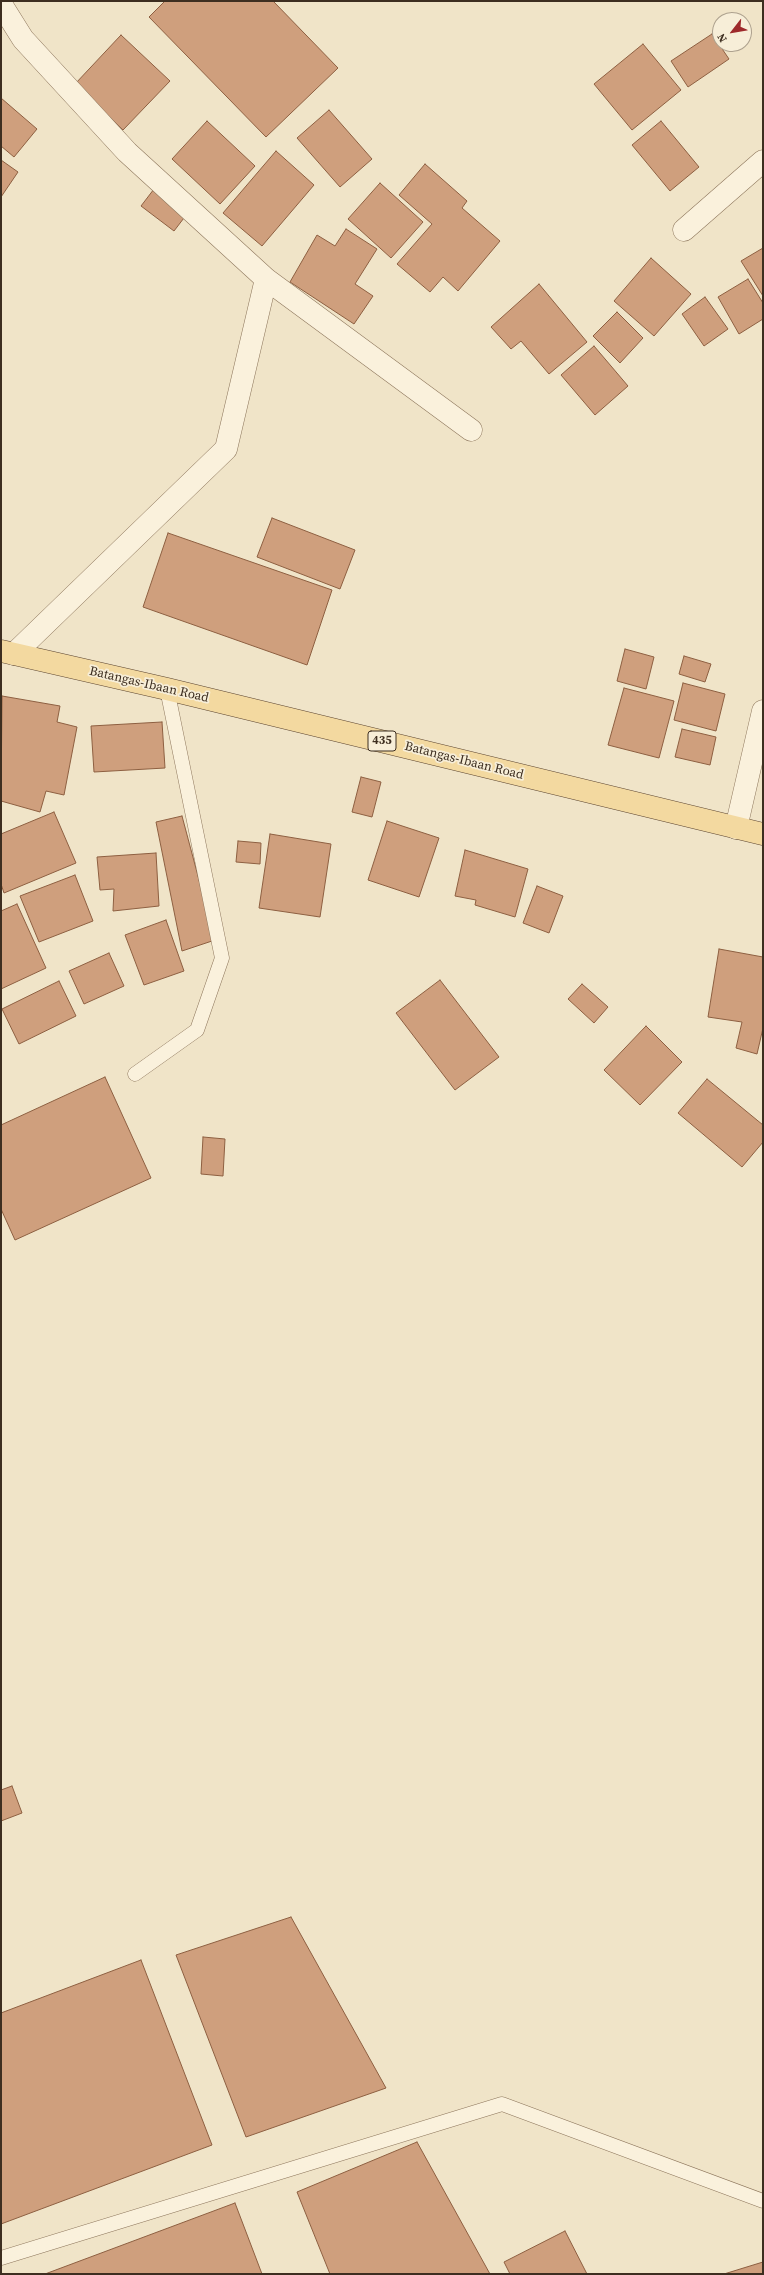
<!DOCTYPE html>
<html>
<head>
<meta charset="utf-8">
<style>
  body { margin:0 }
  #map { position:relative; width:764px; height:2275px; overflow:hidden; background:#f0e4c8; font-family:"Source Serif 4",serif }
  canvas { display:block }
  .frame { position:absolute; inset:0; border:2px solid #3d2e20; pointer-events:none }
  .north { position:absolute; left:712px; top:12px; width:40px; height:40px; box-sizing:border-box; background:#f7eed8; border:1px solid #ada18e; border-radius:50%; rotate:239deg; font-size:11px; font-weight:700; line-height:16px; text-align:center; color:#3d2e20 }
  .north::after { content:''; display:block; margin:auto; width:14px; height:18px; background:#9e2a2b; clip-path:polygon(50% 0,100% 100%,50% 72%,0 100%) }
</style>
</head>
<body>
<div id="map">
<canvas width="764" height="2275"></canvas>
<div class="frame"></div>
<div class="north">N</div>
</div>
<script>
const c = document.querySelector('canvas').getContext('2d');
c.lineJoin = 'round';
function paint(path, color) { c.fillStyle = color; c.fill(path, 'evenodd'); }
const toPath = rows => new Path2D(rows.map(r => 'M' + r).join(''));
function trace(path, color, width, dash) { c.strokeStyle = color; c.lineWidth = width; c.lineCap = dash ? 'butt' : 'round'; c.setLineDash(dash || []); c.stroke(path); }
function drawText(font, color, halo, rows, align = 'center') {
  c.font = font + ' "Source Serif 4",serif'; c.lineWidth = 3.5; c.setLineDash([]); c.textBaseline = 'middle'; c.strokeStyle = halo; c.fillStyle = color; for (const [text, x, y, turn = 0] of rows) {
    c.save(); c.translate(x, y); c.rotate((+turn || 0) * Math.PI / 180); c.textAlign = isNaN(turn) ? turn : align; if (halo) c.strokeText(text, 0, 0); c.fillText(text, 0, 0); c.restore();
  }
}
const building = toPath([
  [165,1,273,1,338,68,266,137,149,17,165,1],
  [712,34,729,59,688,87,671,61,712,34],
  [121,35,170,81,123,130,75,84,121,35],
  [643,44,681,90,632,130,594,84,643,44],
  [1,98,37,129,14,157,1,146,1,98],
  [329,110,372,159,340,187,297,138,329,110],
  [207,121,255,166,220,204,172,159,207,121],
  [661,121,699,167,670,191,632,145,661,121],
  [276,151,314,185,262,246,223,213,276,151],
  [1,160,18,172,1,197,1,160],
  [425,164,467,201,462,208,500,241,458,291,443,277,430,292,397,264,432,224,399,195,425,164],
  [380,183,423,222,391,258,348,219,380,183],
  [154,189,187,214,174,231,141,206,154,189],
  [346,229,377,249,355,284,373,296,354,324,290,282,317,235,335,246,346,229],
  [763,248,763,296,741,261,763,248],
  [651,258,691,294,654,336,614,301,651,258],
  [748,279,763,303,763,319,739,334,718,297,748,279],
  [539,284,587,342,549,374,521,341,511,349,491,327,539,284],
  [705,297,728,329,704,346,682,314,705,297],
  [617,312,643,338,620,363,593,336,617,312],
  [594,346,628,386,595,415,561,375,594,346],
  [272,518,355,550,340,589,257,557,272,518],
  [168,533,332,590,307,665,143,607,168,533],
  [625,649,654,657,646,689,617,681,625,649],
  [684,656,711,664,705,682,679,674,684,656],
  [683,683,725,694,716,731,674,720,683,683],
  [624,688,674,701,659,758,608,745,624,688],
  [2,696,60,706,57,722,77,727,64,795,46,791,40,812,1,801,2,696],
  [162,722,165,768,94,772,91,726,162,722],
  [682,729,716,737,710,765,675,757,682,729],
  [361,777,381,782,372,817,352,812,361,777],
  [54,812,76,863,4,893,1,884,1,834,54,812],
  [182,816,215,940,182,951,156,822,182,816],
  [387,821,439,838,419,897,368,880,387,821],
  [270,834,331,844,320,917,259,908,270,834],
  [238,841,261,843,260,864,236,862,238,841],
  [465,850,528,869,515,917,475,905,476,900,455,896,465,850],
  [156,853,159,906,113,911,114,889,100,890,97,857,156,853],
  [75,875,93,921,39,942,20,896,75,875],
  [537,886,563,896,549,933,523,923,537,886],
  [17,904,46,968,1,989,1,911,17,904],
  [166,920,184,971,144,985,125,935,166,920],
  [719,949,763,957,763,1028,757,1054,736,1048,742,1022,708,1017,719,949],
  [109,953,124,986,84,1004,69,971,109,953],
  [440,980,499,1057,455,1090,396,1013,440,980],
  [59,981,76,1016,19,1044,2,1009,59,981],
  [582,984,608,1007,594,1023,568,999,582,984],
  [646,1026,682,1062,640,1105,604,1070,646,1026],
  [105,1077,151,1178,15,1240,1,1209,1,1125,105,1077],
  [707,1079,763,1125,763,1142,742,1167,678,1113,707,1079],
  [203,1137,225,1139,223,1176,201,1174,203,1137],
  [12,1786,22,1813,1,1821,1,1790,12,1786],
  [291,1917,386,2088,246,2137,176,1955,291,1917],
  [141,1960,212,2145,1,2224,1,2013,141,1960],
  [417,2142,490,2274,330,2274,297,2192,417,2142],
  [235,2203,262,2274,45,2274,235,2203],
  [565,2231,587,2274,510,2274,504,2262,565,2231],
  [763,2262,763,2274,724,2274,763,2262]
]);
paint(building, '#cf9f7d');
trace(building, '#8d5f41', 1);
const service = toPath([
  [135,1074,197,1030,222,958,167,689],
  [1,2258,502,2104,763,2201]
]);
const minor = toPath([
  [1,4,23,39,127,152,266,279,471,430],
  [684,230,763,161],
  [14,654,226,449,266,279],
  [736,828,763,711]
]);
const primary = toPath([
  [1,651,167,689,763,834]
]);
trace(service, '#8d765c', 15);
trace(minor, '#8d765c', 23);
trace(primary, '#5b4430', 23);
trace(service, '#faf1dc', 14);
trace(minor, '#faf1dc', 22);
trace(primary, '#f3d9a0', 22);
for (const [x, y, w] of [
  [382,741,28]
]) { const box = new Path2D(); box.roundRect(x - w / 2, y - 10, w, 20, 3); c.fillStyle = '#f7eed8'; c.fill(box); trace(box, '#3d2e20', 1); }
drawText('bold 12px', '#3d2e20', null, [
  ["435",382,741]
]);
drawText('13px', '#3d2e20', '#f7eed8', [
  ["Batangas-Ibaan Road",149,685,13],
  ["Batangas-Ibaan Road",464,761,14]
]);
</script>
</body>
</html>
